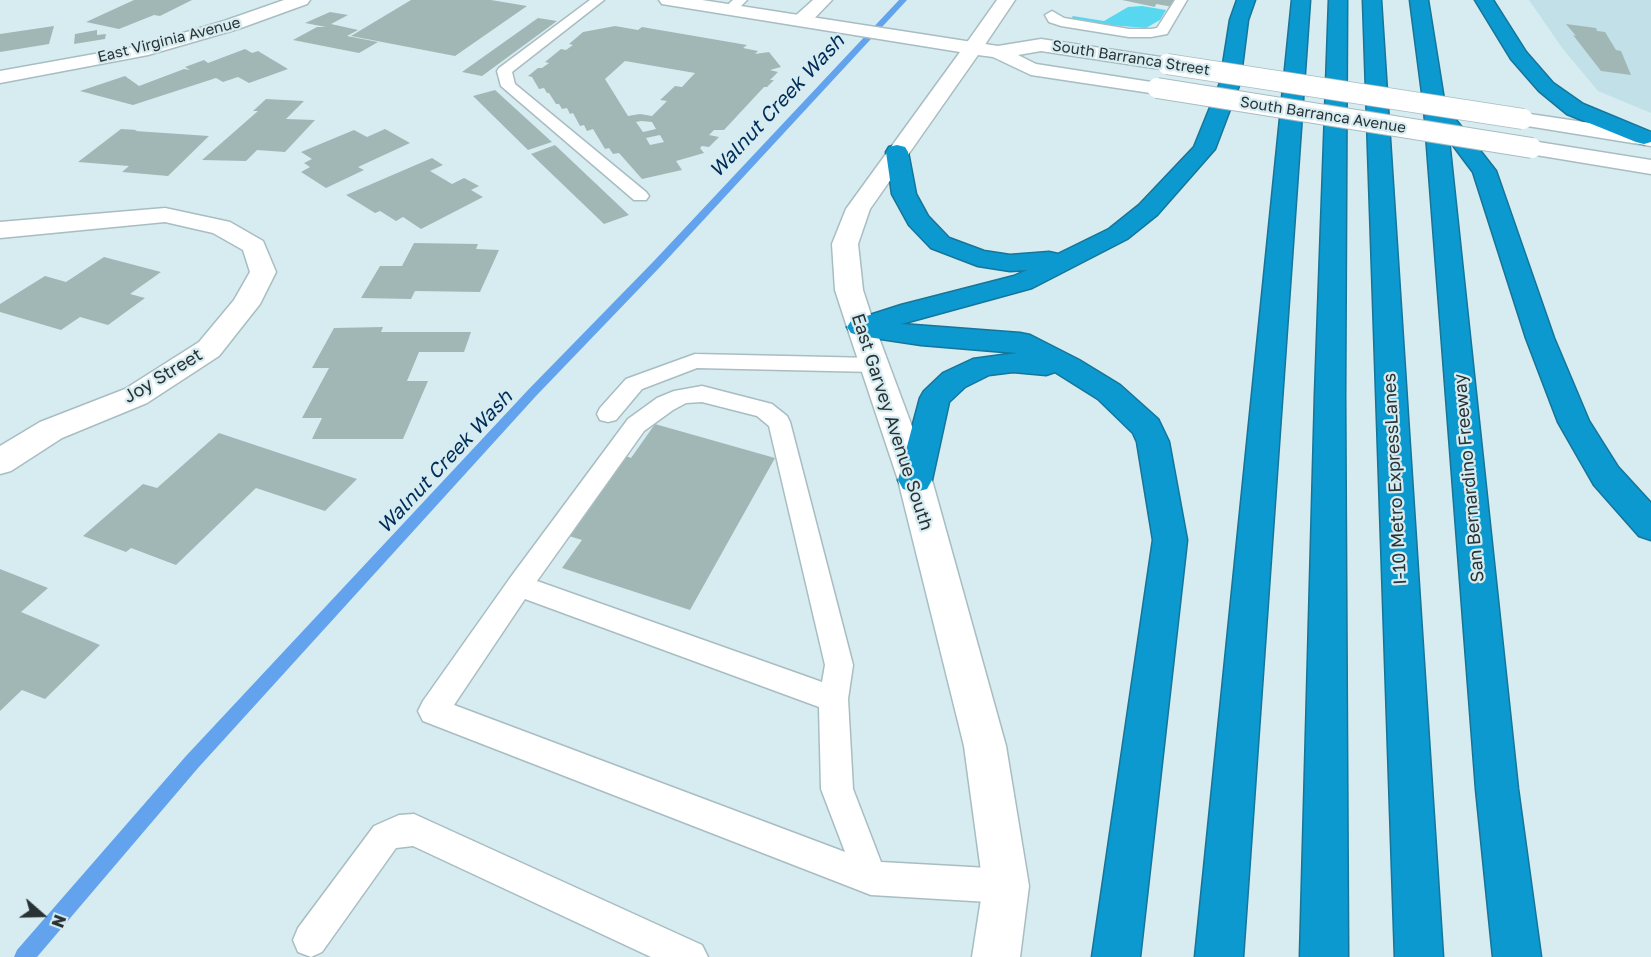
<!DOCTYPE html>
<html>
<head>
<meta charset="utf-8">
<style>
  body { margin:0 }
  #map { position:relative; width:1651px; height:957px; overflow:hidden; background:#d6ecf1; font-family:"Golos Text",sans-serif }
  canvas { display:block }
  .north { position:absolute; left:12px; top:885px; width:60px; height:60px; -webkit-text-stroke:4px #d6ecf1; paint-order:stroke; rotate:110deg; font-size:16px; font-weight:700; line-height:24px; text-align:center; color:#293234 }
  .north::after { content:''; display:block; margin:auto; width:21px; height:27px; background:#293234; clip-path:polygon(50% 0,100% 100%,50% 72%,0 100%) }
</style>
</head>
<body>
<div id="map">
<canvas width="1651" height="957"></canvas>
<div class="north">N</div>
</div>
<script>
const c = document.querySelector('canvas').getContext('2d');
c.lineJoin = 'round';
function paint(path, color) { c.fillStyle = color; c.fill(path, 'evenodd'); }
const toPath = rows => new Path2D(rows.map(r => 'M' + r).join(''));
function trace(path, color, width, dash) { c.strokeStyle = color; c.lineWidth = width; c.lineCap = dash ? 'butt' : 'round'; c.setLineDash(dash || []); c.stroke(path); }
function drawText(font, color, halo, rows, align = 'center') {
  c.font = font + ' "Golos Text",sans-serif'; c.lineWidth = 4.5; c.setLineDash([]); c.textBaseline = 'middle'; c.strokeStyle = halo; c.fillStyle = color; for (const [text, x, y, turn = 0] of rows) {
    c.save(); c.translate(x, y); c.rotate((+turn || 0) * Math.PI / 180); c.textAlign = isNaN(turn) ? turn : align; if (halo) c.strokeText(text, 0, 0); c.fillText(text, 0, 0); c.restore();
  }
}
paint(toPath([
  [1529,0,1651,0,1651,113,1598,91,1563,49]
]), '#c2e0e7');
paint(toPath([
  [1142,6,1166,10,1160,20,1146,28,1110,25,1071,19,1073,16,1104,21,1128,7]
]), '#57d7f0');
paint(toPath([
  [899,0,907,0,660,267,536,396,198,768,37,957,14,957,17,950,186,756,528,390,652,263,899,0]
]), '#63a3ee');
paint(toPath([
  [134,0,192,0,160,16,154,15,119,29,86,22],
  [411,0,491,0,527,6,455,56,351,36],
  [1122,0,1178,0,1173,7,1156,4,1155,7],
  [330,12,348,15,331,24,358,30,347,36,378,42,359,53,293,40,317,27,326,27,305,23],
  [538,18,557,21,482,76,462,72],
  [1566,24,1596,28,1597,31,1605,32,1616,50,1621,51,1631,75,1601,71,1573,35,1576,36],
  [54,26,49,44,0,52,0,34],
  [615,26,638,30,642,27,747,45,743,48,758,51,755,54,769,52,781,67,770,70,778,72,770,80,774,80,767,87,764,87,724,130,714,130,709,135,719,137,709,147,702,146,700,148,704,153,676,161,682,170,642,179,619,153,613,154,609,148,605,149,593,129,587,131,584,125,580,126,573,113,570,114,567,108,562,109,559,104,556,104,549,93,547,93,544,88,539,89,532,77,528,76,538,68,542,68,549,63,545,62,561,49,566,50,573,45,569,44,583,32],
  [625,61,695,73,682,87,675,86,660,100,667,101,652,116,640,114,628,116,605,79],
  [641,121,652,122,656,129,643,132,636,122],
  [660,135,664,142,650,145,646,138],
  [97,30,97,35,106,34,105,39,74,44,75,34],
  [245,49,252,53,258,51,288,69,249,83,238,77,223,82,216,78,133,105,80,91,125,76,139,86,184,69,190,70,185,67,204,60,208,63],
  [495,90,552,142,528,150,473,96],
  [266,99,304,101,286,119,315,120,285,152,257,150,246,161,202,160,258,111,253,111],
  [121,129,137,130,135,131,209,136,168,176,122,172,129,166,78,162],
  [385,129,410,143,358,167,364,170,326,188,301,172,310,167,304,163,312,159,301,152,354,130,367,137],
  [555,145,629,215,604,224,531,154],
  [432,158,443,165,430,171,452,184,464,178,479,186,471,190,483,197,421,229,403,217,396,221,380,211,375,213,346,195],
  [414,243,478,244,476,249,499,250,480,292,415,291,411,299,361,298,380,266,402,266],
  [104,257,161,272,130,294,145,298,108,325,80,317,61,330,0,312,0,304,45,276,66,282],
  [383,327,381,332,471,332,464,352,419,352,407,381,428,381,403,439,312,439,322,418,302,418,329,368,312,368,334,328],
  [655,424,775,458,690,610,562,568,582,540,569,536,626,456,631,458],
  [219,433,357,479,325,511,256,488,176,565,131,548,126,552,83,536,143,484,157,488],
  [0,569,48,588,21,612,100,645,45,699,22,690,0,711]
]), '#a1b7b6');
const service = toPath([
  [590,0,604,0,512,72,515,84,646,192,649,196,646,200,634,200,501,86,497,71,499,68,590,0],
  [733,0,747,0,734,13,724,13,722,10,733,0],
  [1175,0,1187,0,1167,34,1151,37,1129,37,1061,26,1049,22,1045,15,1052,11,1064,18,1129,29,1151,29,1157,28,1175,0],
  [695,354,874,358,882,360,885,365,882,370,874,372,697,368,642,389,616,420,608,422,600,420,597,414,600,408,626,379,695,354],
  [702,386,772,404,787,416,790,422,853,665,848,699,853,789,881,862,1006,869,1018,874,1023,886,1018,898,1006,903,871,895,423,721,418,711,423,701,510,578,628,419,657,398,674,391,702,386],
  [702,402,757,416,769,426,825,665,822,682,537,581,644,431,673,410,686,403,702,402],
  [525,599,819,707,821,789,845,852,454,705,525,599],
  [414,814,702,945,708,957,651,957,413,846,396,848,322,952,311,957,298,952,293,940,298,928,374,826,399,815,414,814]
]);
const minor = toPath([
  [813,0,832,0,808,25,794,25,792,21,794,17,813,0],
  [165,208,230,222,263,241,276,272,260,304,219,356,147,403,62,438,11,471,0,474,0,446,40,422,125,389,199,342,234,300,250,272,243,250,213,233,165,222,0,238,0,222,165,208]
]);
const tertiary = toPath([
  [284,0,310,0,307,4,238,29,148,55,0,83,0,71,139,46,224,21,284,0],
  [997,0,1015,0,980,52,966,52,963,48,997,0],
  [861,318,871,321,875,327,932,480,1006,746,1029,886,1020,957,972,957,983,886,964,746,898,480,847,327,851,321,861,318]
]);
const secondary = toPath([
  [659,0,702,0,998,46,1041,39,1167,58,1174,60,1177,64,1174,68,1167,70,1041,51,1018,55,1036,64,1164,84,1167,88,1164,92,1157,94,1031,75,993,57,978,55,870,209,858,244,863,290,875,327,871,333,861,336,851,333,847,327,835,290,832,244,846,209,960,52,668,5,662,4,659,0],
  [1523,113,1651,132,1651,146,1515,124,1512,119,1515,114,1523,113],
  [1532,141,1651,160,1651,174,1524,153,1521,148,1524,143,1532,141]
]);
const motorway = toPath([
  [1237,0,1255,0,1248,20,1240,83,1215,149,1157,215,1127,239,1032,288,901,324,1020,333,1030,335,1079,360,1120,385,1158,419,1169,442,1187,540,1140,957,1092,957,1153,540,1137,442,1133,433,1098,399,1055,372,1046,375,1013,372,989,375,965,387,949,402,932,480,927,489,915,492,903,489,898,480,920,398,924,391,943,373,973,359,1017,353,921,345,861,336,851,333,847,327,851,321,901,305,1014,276,1027,270,1010,271,978,266,931,248,909,225,892,194,886,152,889,147,897,145,905,147,908,152,916,194,928,216,949,238,984,251,1010,255,1049,252,1058,254,1109,229,1139,205,1194,147,1220,83,1230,20,1237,0],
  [1292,0,1310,0,1243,957,1195,957,1292,0],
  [1329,0,1347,0,1345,395,1348,957,1300,957,1315,395,1329,0],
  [1363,0,1381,0,1443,957,1395,957,1363,0],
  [1410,0,1428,0,1445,106,1496,171,1554,338,1589,421,1618,467,1651,503,1651,540,1639,536,1594,485,1558,422,1526,338,1473,172,1449,140,1518,789,1541,957,1493,957,1476,789,1424,108,1410,0],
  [1475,0,1493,0,1526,52,1553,83,1583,104,1651,132,1651,142,1644,144,1636,142,1567,114,1539,91,1511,59,1475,0]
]);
trace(service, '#a8bdc2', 3);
trace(minor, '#a8bdc2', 3);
trace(tertiary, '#a8bdc2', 3);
trace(secondary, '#a8bdc2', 3);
trace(motorway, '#167599', 3);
paint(service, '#fff');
paint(minor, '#fff');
paint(tertiary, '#fff');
paint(secondary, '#fff');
paint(motorway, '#0c99cf');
const secondaryBridge = toPath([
  [1167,64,1523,119],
  [1157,88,1532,148]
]);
trace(secondaryBridge, '#a8bdc2', 22, []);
trace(secondaryBridge, '#fff', 20);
drawText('15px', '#293234', '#d6ecf1', [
  ["East Virginia Avenue",169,40,-14],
  ["South Barranca Street",1131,58,9],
  ["South Barranca Avenue",1323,115,9]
]);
drawText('18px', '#293234', '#d6ecf1', [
  ["Joy Street",163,376,-31],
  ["East Garvey Avenue South",892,422,72],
  ["San Bernardino Freeway",1469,478,-95],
  ["I-10 Metro ExpressLanes",1395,479,-93]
]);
drawText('italic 20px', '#002c5a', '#d6ecf1', [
  ["Walnut Creek Wash",777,106,-47],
  ["Walnut Creek Wash",445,462,-47]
]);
</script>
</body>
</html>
